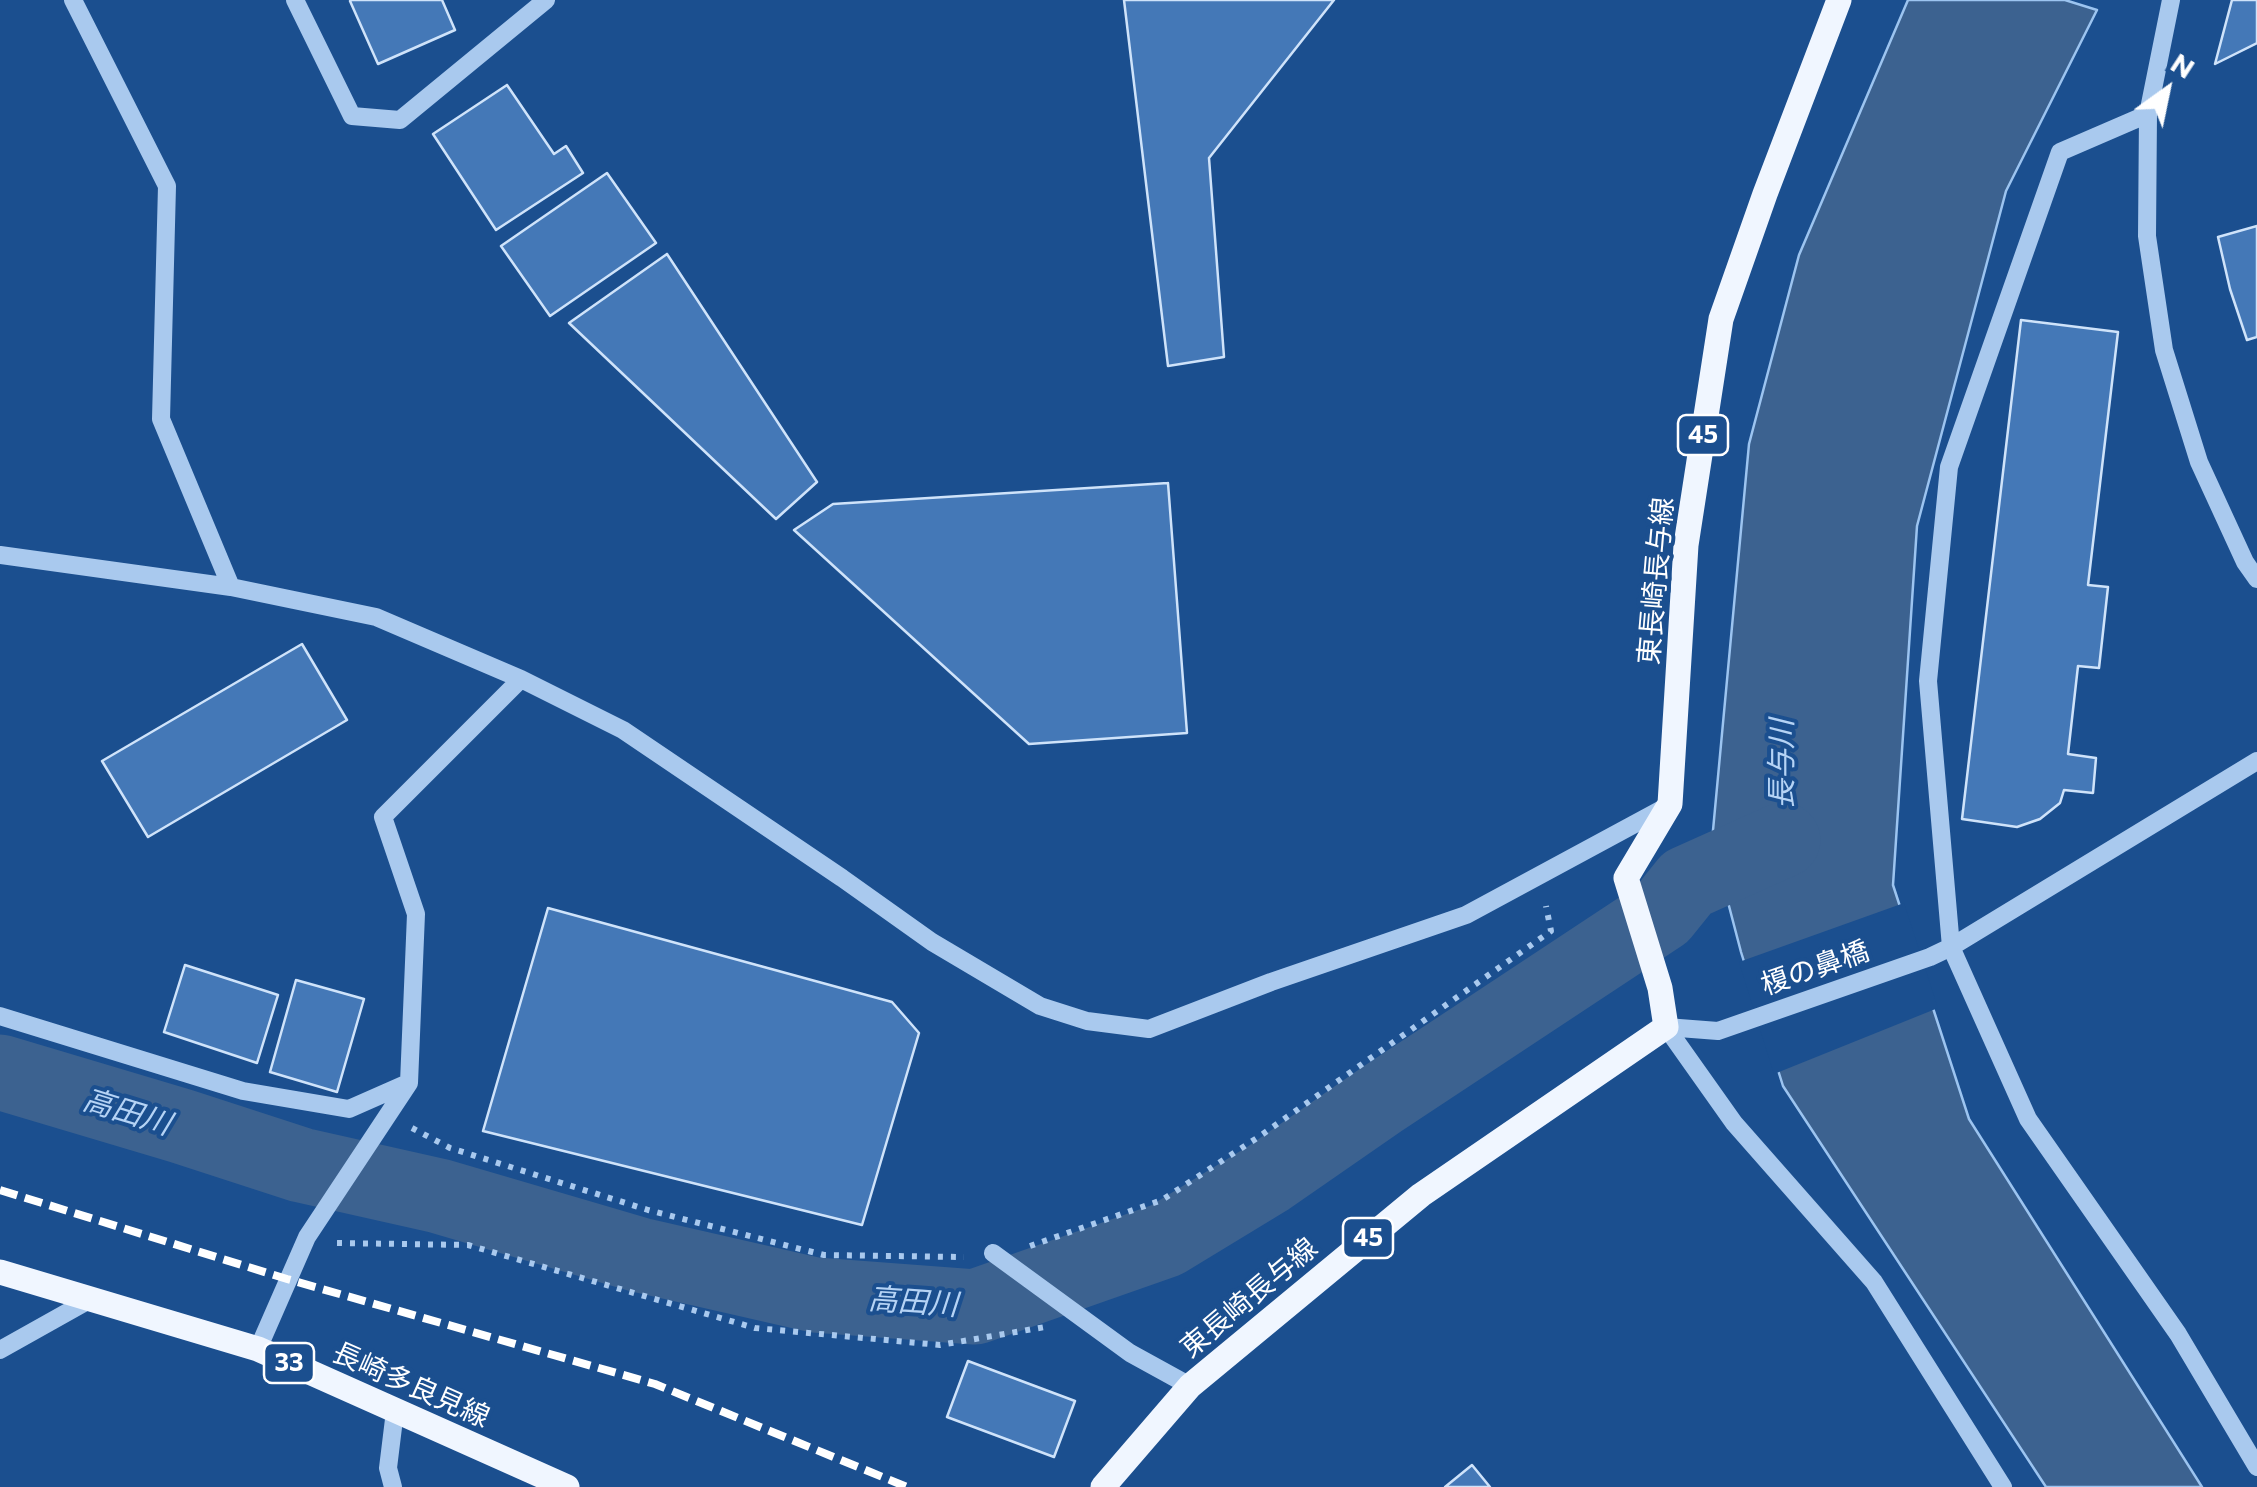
<!DOCTYPE html>
<html>
<head>
<meta charset="utf-8">
<style>
  body { margin:0 }
  #map { position:relative; width:2257px; height:1487px; overflow:hidden; background:#1b4f8f; font-family:Commissioner,sans-serif }
  canvas { display:block }
  .north { position:absolute; left:2117px; top:40px; width:100px; height:100px; -webkit-text-stroke:8px #1b4f8f; paint-order:stroke; rotate:33deg; font-size:28px; font-weight:700; line-height:40px; text-align:center; color:#fff }
  .north::after { content:''; display:block; margin:auto; width:35px; height:45px; background:#fff; clip-path:polygon(50% 0,100% 100%,50% 72%,0 100%) }
</style>
</head>
<body>
<div id="map">
<canvas width="2257" height="1487"></canvas>
<div class="north">N</div>
</div>
<script>
const c = document.querySelector('canvas').getContext('2d');
c.lineJoin = 'round';
function paint(path, color) { c.fillStyle = color; c.fill(path, 'evenodd'); }
const toPath = rows => new Path2D(rows.map(r => 'M' + r).join(''));
function trace(path, color, width, dash) { c.strokeStyle = color; c.lineWidth = width; c.lineCap = dash ? 'butt' : 'round'; c.setLineDash(dash || []); c.stroke(path); }
function drawText(font, color, halo, rows, align = 'center') {
  c.font = font + ' Commissioner,"Noto Sans JP",sans-serif'; c.lineWidth = 8; c.setLineDash([]); c.textBaseline = 'middle'; c.strokeStyle = halo; c.fillStyle = color; for (const [text, x, y, turn = 0] of rows) {
    c.save(); c.translate(x, y); c.rotate((+turn || 0) * Math.PI / 180); c.textAlign = isNaN(turn) ? turn : align; if (halo) c.strokeText(text, 0, 0); c.fillText(text, 0, 0); c.restore();
  }
}
const water = toPath([
  [1908,0,2065,0,2097,10,2006,191,1917,526,1893,885,1969,1119,2202,1487,2046,1487,1783,1086,1741,952,1712,841,1749,444,1799,255,1908,0]
]);
paint(water, '#3c6290');
trace(water, '#9cc4f0', 2.5);
paint(toPath([
  [1904,903,1938,1008,1774,1074,1739,962]
]), '#1b4f8f');
trace(toPath([
  [0,1072,181,1126,301,1165,439,1196,640,1255,815,1295,975,1307,1166,1240,1268,1178,1382,1099,1662,914,1687,883,1783,840]
]), '#3c6290', 75);
const building = toPath([
  [352,0,442,0,455,30,378,64,350,1,352,0],
  [1124,0,1334,0,1209,158,1224,357,1168,366,1124,0],
  [2232,0,2257,0,2257,43,2215,64,2232,0],
  [507,85,554,154,566,146,583,173,496,230,433,134,507,85],
  [607,173,656,243,550,316,501,246,607,173],
  [2257,226,2257,337,2247,340,2230,289,2218,237,2257,226],
  [667,254,817,482,776,519,569,323,667,254],
  [2021,320,2118,332,2088,585,2108,587,2099,668,2078,666,2068,754,2096,758,2093,793,2064,790,2060,803,2040,819,2017,827,1962,819,2021,320],
  [1168,483,1187,733,1029,744,794,530,833,504,1168,483],
  [302,644,347,720,148,837,102,761,302,644],
  [548,908,892,1002,919,1033,862,1225,483,1131,548,908],
  [185,965,278,995,257,1063,164,1032,185,965],
  [296,980,364,999,337,1092,270,1072,296,980],
  [968,1361,1075,1401,1054,1457,947,1417,968,1361],
  [1472,1465,1490,1487,1445,1487,1472,1465]
]);
paint(building, '#4478b7');
trace(building, '#cfe3fa', 2.5);
trace(toPath([
  [412,1128,450,1148,648,1210,824,1255,964,1257],
  [337,1243,468,1245,755,1328,940,1345,1045,1327],
  [1030,1246,1162,1200,1260,1136,1551,931,1546,906]
]), '#a9c9ee', 6, [5, 8]);
trace(toPath([
  [73,0,167,186,161,419,231,587],
  [295,0,352,116,400,120,546,0],
  [2171,0,2148,114,2147,236,2164,350,2199,462,2245,562,2257,579],
  [2148,114,2060,152,1949,467,1928,681,1951,947,2028,1119,2178,1334,2257,1467],
  [0,555,231,587,376,617,521,679,623,730,842,878,932,942,1040,1006,1087,1021,1149,1029,1271,982,1466,915,1666,807],
  [0,1016,243,1091,349,1109,408,1083],
  [1666,1027,1718,1031,1930,957,1951,947,2257,761],
  [1666,1027,1734,1123,1874,1282,2003,1487],
  [993,1253,1130,1353,1190,1386],
  [258,1349,307,1237,409,1083,416,914,383,817,521,679],
  [0,1350,91,1299],
  [393,1487,388,1468,395,1411]
]), '#a9c9ee', 18);
trace(toPath([
  [0,1272,258,1349,567,1487],
  [1103,1487,1190,1386,1421,1195,1666,1027,1660,988,1626,878,1670,804,1686,545,1721,319,1765,194,1839,0]
]), '#f0f6ff', 25);
trace(toPath([
  [0,1190,287,1279,655,1384,907,1487]
]), '#fff', 8, [18, 8]);
for (const [x, y, w] of [
  [1703,435,50],
  [1368,1238,50],
  [289,1363,50]
]) { const box = new Path2D(); box.roundRect(x - w / 2, y - 20, w, 40, 8); c.fillStyle = '#1b4f8f'; c.fill(box); trace(box, '#fff', 2.5); }
drawText('bold 25px', '#fff', null, [
  ["45",1703,435],
  ["45",1368,1238],
  ["33",289,1363]
]);
drawText('28px', '#fff', '#1b4f8f', [
  ["東長崎長与線",1656,581,-85],
  ["榎の鼻橋",1815,968,-19],
  ["東長崎長与線",1249,1298,-40],
  ["長崎多良見線",411,1385,24]
]);
drawText('italic 30px', '#b5d3f5', '#1b4f8f', [
  ["長与川",1782,764,-90],
  ["高田川",127,1112,17],
  ["高田川",913,1302,4]
]);
</script>
</body>
</html>
